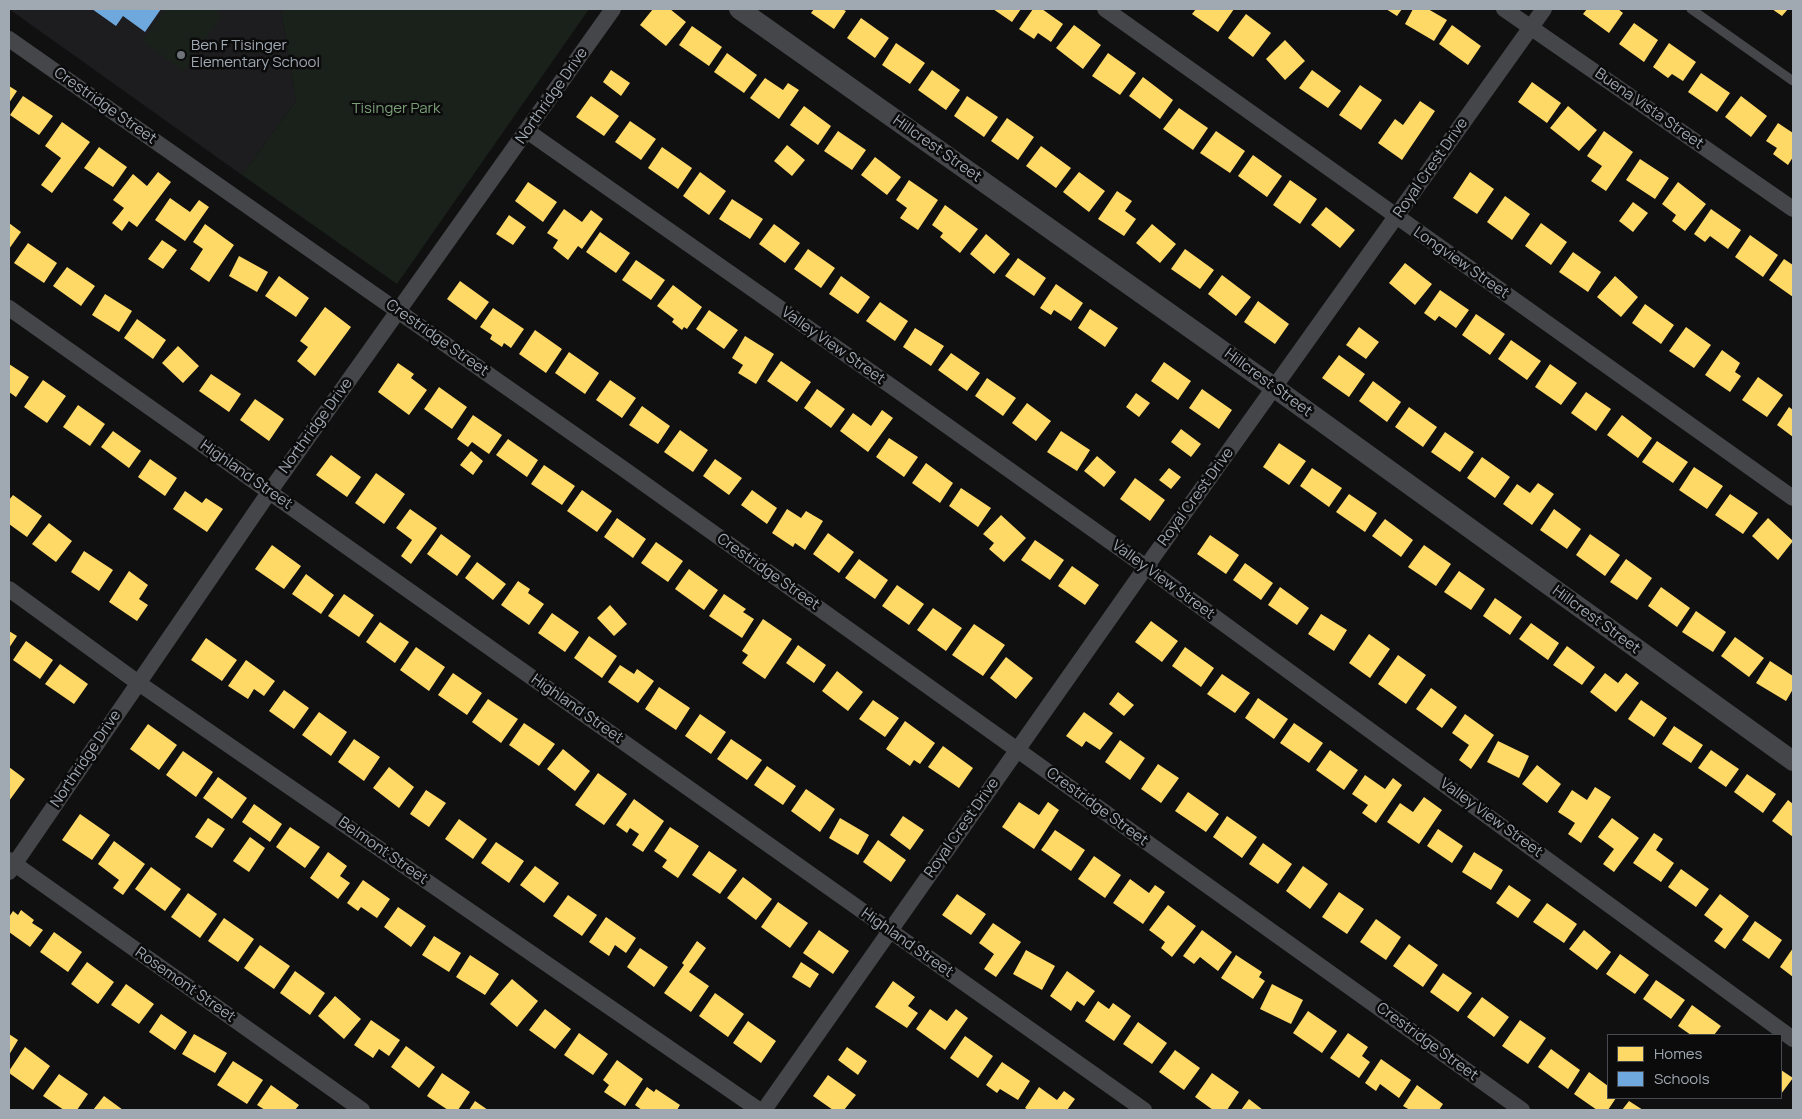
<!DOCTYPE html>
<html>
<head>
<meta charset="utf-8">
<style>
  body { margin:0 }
  #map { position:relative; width:1802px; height:1119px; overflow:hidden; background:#101011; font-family:Manrope,sans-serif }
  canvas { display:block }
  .frame { position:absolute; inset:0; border:10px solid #a0a8b2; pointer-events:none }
  .legend { position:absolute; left:1607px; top:1034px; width:175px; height:65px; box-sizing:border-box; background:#0b0b0c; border:1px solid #474a4e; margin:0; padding:6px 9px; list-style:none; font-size:15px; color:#a0a8b2 }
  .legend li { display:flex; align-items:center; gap:10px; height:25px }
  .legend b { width:25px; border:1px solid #474a4e }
</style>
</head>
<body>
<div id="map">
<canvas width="1802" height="1119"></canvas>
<div class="frame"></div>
<ul class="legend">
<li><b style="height:14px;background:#ffd966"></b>Homes</li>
<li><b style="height:14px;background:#6fa8dc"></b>Schools</li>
</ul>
</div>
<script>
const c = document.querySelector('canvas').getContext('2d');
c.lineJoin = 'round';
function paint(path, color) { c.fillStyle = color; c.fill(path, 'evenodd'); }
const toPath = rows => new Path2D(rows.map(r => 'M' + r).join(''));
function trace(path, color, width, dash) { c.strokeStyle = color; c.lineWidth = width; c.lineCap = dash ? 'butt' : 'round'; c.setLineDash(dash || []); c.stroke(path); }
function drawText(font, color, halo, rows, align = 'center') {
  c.font = font + ' Manrope,sans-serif'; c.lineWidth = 5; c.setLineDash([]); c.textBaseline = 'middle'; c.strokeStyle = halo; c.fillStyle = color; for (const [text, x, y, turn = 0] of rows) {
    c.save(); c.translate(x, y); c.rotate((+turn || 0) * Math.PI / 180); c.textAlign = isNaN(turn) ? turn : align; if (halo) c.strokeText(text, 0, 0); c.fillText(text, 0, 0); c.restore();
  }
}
paint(toPath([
  [9,9,281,9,296,101,242,175]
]), '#1d1d1f');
paint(toPath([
  [166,9,219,9,220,18,184,71,142,41],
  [281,9,589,9,397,284,242,175,296,101]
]), '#1a211b');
paint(toPath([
  [653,9,670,9,686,22,666,46,640,25],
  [814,9,842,9,846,11,834,29,811,13],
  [993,9,1021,9,1012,22],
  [1033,9,1042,9,1063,24,1051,42,1038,33,1034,39,1019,29],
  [1196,9,1234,9,1218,32,1192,14],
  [1386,9,1402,9,1397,16],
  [1413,9,1428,9,1447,20,1434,41,1405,24],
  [1587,9,1618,9,1623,13,1609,33,1583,14],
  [1772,9,1788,9,1782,16],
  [1246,14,1271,33,1253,57,1228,38],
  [861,18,889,38,875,58,847,38],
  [1634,23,1658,40,1644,62,1619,44],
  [1074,25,1101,45,1083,69,1056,48],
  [1452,25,1481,46,1468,65,1439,44],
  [692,26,722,47,709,66,679,45],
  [1285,40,1305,61,1285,80,1266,59],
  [896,43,925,63,910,84,882,65],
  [1669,43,1696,62,1683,81,1672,74,1668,78,1653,67],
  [727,53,757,75,744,93,714,72],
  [1108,53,1136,73,1120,95,1092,76],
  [611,70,630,83,621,96,603,82],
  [932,70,960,90,946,110,918,90],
  [1312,70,1341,91,1328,108,1299,88],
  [1701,73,1730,93,1717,112,1688,92],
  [1143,77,1173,100,1160,119,1129,96],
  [765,78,783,90,788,83,799,90,779,119,750,98],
  [1532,82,1561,103,1547,123,1518,102],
  [1360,85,1382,100,1361,130,1339,115],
  [9,86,17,91,9,103],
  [23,96,53,116,39,135,10,115],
  [591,96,619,116,604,136,576,117],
  [967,96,998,117,984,137,954,116],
  [1741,96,1767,116,1751,137,1725,117],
  [1420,101,1435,111,1402,160,1378,143,1395,119,1403,125],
  [804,106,831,126,818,145,790,125],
  [1568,106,1597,130,1579,151,1550,128],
  [1179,108,1208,128,1193,150,1163,129],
  [1007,118,1034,137,1018,160,991,141],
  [630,121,656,139,641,160,615,142],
  [62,122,90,142,52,193,41,185,61,158,45,146],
  [1778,123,1793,133,1793,157,1788,165,1773,154,1777,148,1766,141],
  [838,131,866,150,852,170,824,151],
  [1216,131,1245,151,1230,173,1200,153],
  [1604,131,1633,152,1606,191,1591,181,1602,166,1587,156],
  [787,145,805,160,792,176,774,161],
  [1041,146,1071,168,1056,188,1026,166],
  [99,147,127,167,113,187,84,168],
  [662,147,692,168,678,189,648,168],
  [1253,155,1282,176,1267,197,1238,176],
  [875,157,901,177,887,195,861,175],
  [1640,159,1669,178,1655,199,1626,180],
  [158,172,171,182,137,227,129,221,122,231,112,223,124,208,113,200,133,174,147,186],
  [700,172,726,191,709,215,683,196],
  [1079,172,1105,191,1089,212,1063,192],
  [1470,172,1494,189,1477,214,1453,198],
  [909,180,938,200,918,230,900,218,907,208,896,200],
  [1290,180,1317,199,1300,224,1273,205],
  [528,182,557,202,543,222,515,201],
  [1678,182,1706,204,1685,231,1672,221,1676,215,1662,204],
  [1117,191,1132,201,1125,211,1136,219,1124,236,1098,219],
  [1505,196,1530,214,1512,240,1487,222],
  [170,198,190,212,199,200,209,207,185,241,155,220],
  [732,199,763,219,750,239,719,219],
  [1633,202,1648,213,1633,232,1619,221],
  [945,205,978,229,960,253,940,237,943,233,932,225],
  [1326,207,1355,230,1340,248,1311,225],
  [564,209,582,222,591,210,603,219,582,249,578,246,568,260,553,248,558,240,547,233],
  [1711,209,1741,230,1728,249,1710,236,1705,242,1694,234],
  [509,215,526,227,513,245,496,234],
  [9,223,21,232,9,249],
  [1541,223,1567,242,1551,265,1525,246],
  [205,224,234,245,209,282,190,269,203,249,193,242],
  [774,224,800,243,785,263,759,244],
  [1152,224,1176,244,1160,263,1136,243],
  [600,232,630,253,616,273,586,252],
  [986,234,1010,254,994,274,970,254],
  [1750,235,1778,255,1763,277,1735,257],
  [162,240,177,250,163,269,148,259],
  [28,243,57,263,44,283,14,263],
  [808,249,835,268,821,288,794,269],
  [1185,249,1214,270,1200,289,1171,269],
  [1573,252,1601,272,1588,292,1559,272],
  [239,256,268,272,257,292,229,276],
  [1018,258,1046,278,1034,296,1005,276],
  [1784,259,1793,265,1793,297,1769,280],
  [636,260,665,280,651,300,622,280],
  [1405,263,1432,284,1415,305,1389,283],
  [67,267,95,286,81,306,53,286],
  [1222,275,1251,297,1236,316,1208,294],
  [279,276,309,298,296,317,265,296],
  [841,276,870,297,858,314,829,294],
  [1615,276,1638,297,1621,317,1597,297],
  [460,281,489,302,476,320,447,299],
  [1056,284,1083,303,1071,321,1054,310,1051,315,1040,308],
  [673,285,702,307,687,329,684,327,682,330,672,322,674,319,657,306],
  [1440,290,1469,310,1456,328,1439,316,1435,321,1424,313],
  [105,294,132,311,119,332,92,315],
  [1258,301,1289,324,1275,344,1244,322],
  [880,302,908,321,895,341,866,321],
  [1645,304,1674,325,1661,344,1632,323],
  [325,307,351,327,315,376,297,361,308,347,300,341],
  [493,308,524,329,511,348,504,343,502,347,490,339,492,335,480,327],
  [1090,309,1118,328,1105,347,1078,328],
  [709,310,738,330,724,349,696,329],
  [1476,314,1505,334,1490,355,1462,335],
  [137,319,166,340,153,359,124,338],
  [1359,327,1379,342,1366,359,1346,345],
  [1686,327,1711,345,1694,368,1669,351],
  [915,328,944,346,931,366,903,347],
  [535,330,562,349,546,373,519,354],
  [745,336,774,354,756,384,738,373,743,365,732,358],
  [1511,340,1541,361,1527,380,1498,359],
  [178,346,199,366,183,383,162,363],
  [1722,350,1740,363,1735,372,1741,376,1730,392,1705,375],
  [569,352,599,373,585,394,555,373],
  [951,353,980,373,967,391,938,370],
  [1339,355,1365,374,1349,397,1322,378],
  [781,361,811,382,797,402,767,381],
  [1164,362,1191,381,1178,400,1151,381],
  [398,363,414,374,411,378,427,390,409,415,378,392],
  [9,364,29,377,16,397,9,392],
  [1550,364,1577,383,1561,405,1535,387],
  [211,374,241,394,229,412,199,391],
  [1758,377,1783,395,1767,417,1742,400],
  [987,378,1016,398,1003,416,975,396],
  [43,380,66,396,47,423,24,407],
  [610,380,636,398,622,418,596,400],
  [1373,381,1401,402,1387,422,1359,401],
  [439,387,467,407,452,429,424,409],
  [817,389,845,409,831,428,804,408],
  [1202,389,1232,410,1219,429,1189,408],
  [1586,392,1611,409,1596,431,1571,413],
  [1136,393,1150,403,1139,417,1126,407],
  [255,399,284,419,269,441,240,420],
  [1027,403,1051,421,1036,441,1012,423],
  [78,405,105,424,90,446,63,427],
  [642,406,670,426,658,444,629,425],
  [1409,407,1437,427,1423,447,1395,427],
  [1789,407,1793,410,1793,437,1777,425],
  [882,410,893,418,868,452,840,431,853,413,871,426],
  [473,415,502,435,489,454,472,442,468,447,457,439],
  [1622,415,1652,438,1638,458,1607,435],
  [1181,429,1201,444,1191,457,1171,442],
  [680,430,708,450,693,472,664,452],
  [113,431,141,451,129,468,101,447],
  [1061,431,1090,450,1077,471,1047,452],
  [1445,432,1474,452,1460,472,1431,452],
  [889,438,918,457,904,477,876,457],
  [508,439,538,460,527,477,496,455],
  [1657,441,1688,462,1673,483,1642,462],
  [1279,443,1306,461,1289,485,1263,467],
  [471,451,483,461,473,475,460,465],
  [331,455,361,477,347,497,316,475],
  [1097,456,1116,472,1104,487,1084,471],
  [1482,457,1510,477,1495,498,1467,478],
  [150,459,177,478,165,496,138,477],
  [715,459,742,478,729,495,703,476],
  [926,463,953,483,940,503,912,483],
  [544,465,575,486,562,505,531,484],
  [1694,467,1723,486,1707,509,1679,490],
  [1169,468,1181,477,1171,489,1159,480],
  [1312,468,1342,488,1329,507,1300,486],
  [376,473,405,494,384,524,355,503],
  [1135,478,1165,500,1150,521,1120,499],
  [1538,483,1554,494,1532,525,1503,504,1517,484,1530,493],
  [961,488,991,508,978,527,949,506],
  [582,490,612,511,597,532,567,511],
  [752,490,777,508,767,524,741,505],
  [185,491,202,503,206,498,223,509,207,532,173,509],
  [1349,494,1377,513,1365,532,1336,512],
  [1730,494,1758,513,1743,534,1715,515],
  [13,495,42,516,27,537,9,524,9,500],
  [410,509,437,528,411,564,401,556,412,540,396,528],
  [787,509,801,518,806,511,823,521,805,550,795,543,793,547,772,533],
  [1554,509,1581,529,1567,549,1540,530],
  [1001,515,1026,538,1004,562,989,549,994,543,983,534],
  [617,518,646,539,633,558,604,537],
  [1768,518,1793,541,1778,560,1752,536],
  [1385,519,1413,540,1401,557,1372,536],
  [49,523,72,541,56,562,32,544],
  [828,533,854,552,839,573,813,554],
  [441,534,471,556,457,576,427,554],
  [1590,534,1620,555,1605,576,1576,555],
  [1210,535,1239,555,1226,574,1197,554],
  [1035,540,1064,560,1050,580,1021,560],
  [656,542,683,561,668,582,641,563],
  [272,545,301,566,284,589,255,569],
  [1424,545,1451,564,1436,586,1408,567],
  [84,551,113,570,99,591,71,572],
  [859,559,888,580,875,599,845,578],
  [1626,559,1652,578,1637,600,1610,582],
  [477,562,506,584,493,600,465,578],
  [1245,563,1273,583,1261,600,1233,580],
  [1072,566,1099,585,1085,605,1058,586],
  [689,569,718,590,704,610,675,589],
  [129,571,148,585,139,599,148,605,137,621,109,602],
  [1459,571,1485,589,1471,610,1444,592],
  [306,574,334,595,321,614,292,594],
  [518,581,530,589,528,593,544,604,529,625,501,605],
  [897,585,924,604,909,625,882,606],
  [1280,587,1309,608,1297,625,1268,605],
  [1661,587,1690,608,1677,627,1648,606],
  [344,594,374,615,359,637,328,616],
  [724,594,746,609,743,612,754,619,742,638,709,616],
  [1495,598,1522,617,1510,635,1483,616],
  [610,605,627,624,614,636,597,618],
  [933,608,962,628,946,651,917,630],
  [1696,611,1726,632,1713,652,1682,632],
  [552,613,579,632,565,652,538,633],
  [1321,614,1347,630,1334,651,1308,634],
  [763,619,792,639,765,679,742,663,748,655,742,651],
  [1151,621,1178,641,1162,662,1135,642],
  [380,622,409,642,395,663,366,642],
  [1531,623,1559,643,1548,660,1519,639],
  [974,624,1005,645,983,676,952,655],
  [9,631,17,636,9,648],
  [1369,634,1390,649,1370,678,1349,663],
  [589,636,617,656,602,678,574,658],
  [1735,637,1764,658,1749,677,1721,656],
  [206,638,237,660,222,681,191,660],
  [26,641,53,660,40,679,13,660],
  [798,645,826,665,814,683,786,663],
  [1567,646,1595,667,1582,685,1553,665],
  [416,647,445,667,429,691,400,670],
  [1185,647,1214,668,1201,687,1172,666],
  [1398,655,1426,675,1406,704,1378,684],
  [1006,657,1033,678,1016,699,990,678],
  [246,660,275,681,264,696,254,689,248,699,228,686],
  [1770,661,1793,676,1793,689,1786,701,1756,683],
  [60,664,88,684,74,704,45,684],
  [620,665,634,674,637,669,654,681,638,703,608,682],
  [837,671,863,692,848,711,822,691],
  [453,673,482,693,467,715,438,695],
  [1605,673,1618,683,1626,673,1639,683,1616,712,1590,692],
  [1222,674,1250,693,1235,713,1207,694],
  [659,687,690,708,676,730,645,709],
  [1431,688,1457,707,1442,728,1416,709],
  [284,690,309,708,294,729,269,711],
  [1118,692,1134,705,1124,716,1109,704],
  [1258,698,1288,719,1274,739,1245,718],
  [488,699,518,719,501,743,472,722],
  [873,700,899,718,885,737,859,719],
  [1641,700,1667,718,1654,737,1628,719],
  [319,712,347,732,331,756,302,735],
  [1084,712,1113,733,1100,750,1086,741,1082,747,1066,736],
  [700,714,726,732,711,754,685,736],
  [1465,714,1494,735,1471,769,1459,760,1469,745,1452,733],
  [905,721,935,743,920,764,914,760,910,766,886,749],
  [524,723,555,744,539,766,509,745],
  [1294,723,1323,743,1309,763,1280,743],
  [148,724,177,745,159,770,130,749],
  [1674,726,1703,745,1691,763,1662,744],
  [354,739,380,757,364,781,338,762],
  [731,739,762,760,747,780,717,759],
  [1120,740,1145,758,1130,780,1105,762],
  [1498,741,1529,756,1519,778,1487,762],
  [943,746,973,768,959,788,928,767],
  [563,749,590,771,575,791,547,769],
  [1330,750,1358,770,1344,790,1316,770],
  [1711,750,1739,769,1726,787,1698,768],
  [183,751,213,772,196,797,166,775],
  [1158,764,1179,778,1161,803,1141,789],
  [1537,765,1561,784,1547,803,1522,784],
  [767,766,796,786,783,805,754,785],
  [9,767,25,779,9,801],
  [389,767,414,787,399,808,373,788],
  [598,773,627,794,604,825,575,805],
  [1747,774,1776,794,1763,813,1734,792],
  [1365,775,1385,789,1393,778,1402,785,1376,823,1362,813,1368,805,1352,794],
  [218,777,247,798,232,819,203,798],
  [1595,787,1611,797,1581,843,1568,834,1575,823,1558,812,1572,790,1587,800],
  [806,789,835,809,820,832,791,811],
  [426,790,446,803,429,827,410,814],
  [1188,792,1219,814,1206,832,1175,811],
  [1424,797,1442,810,1419,844,1387,822,1400,803,1413,812],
  [634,799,664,821,643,852,632,845,639,834,630,828,627,833,616,825],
  [1788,800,1793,804,1793,837,1772,821],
  [1019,802,1039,815,1048,802,1059,810,1034,849,1002,827],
  [254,804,282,824,270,842,242,822],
  [80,814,110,835,92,860,62,840],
  [903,816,924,830,910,850,890,835],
  [1227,816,1257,837,1242,858,1213,837],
  [208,818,225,829,212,848,195,837],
  [840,818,869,835,858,855,829,838],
  [1612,818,1639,838,1614,872,1603,864,1614,849,1598,837],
  [459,819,487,839,473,859,445,839],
  [290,827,320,847,305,868,276,847],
  [670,827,699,846,678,878,662,867,667,860,654,851],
  [1438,829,1463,846,1452,863,1427,846],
  [1055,830,1085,850,1071,871,1041,850],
  [1654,833,1663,839,1656,850,1674,863,1661,882,1633,863],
  [250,837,265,848,249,872,233,861],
  [878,840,906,860,891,882,863,862],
  [114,841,145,864,123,895,113,888,119,880,98,864],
  [496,842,524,861,509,883,481,863],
  [1263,843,1292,864,1278,884,1249,864],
  [709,851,737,870,720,894,692,875],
  [328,852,347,866,340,876,350,883,338,899,310,878],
  [1474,852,1503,870,1491,890,1462,872],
  [1094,856,1121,875,1105,898,1078,879],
  [535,866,559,883,544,903,520,885],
  [1303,866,1328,884,1310,909,1286,891],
  [151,867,181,889,165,911,135,889],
  [1681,869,1709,889,1696,907,1668,887],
  [743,877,772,899,756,920,727,898],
  [1130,879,1149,893,1155,885,1165,892,1143,924,1113,903],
  [363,880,390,899,377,918,361,907,358,911,347,903],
  [1509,885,1531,900,1518,918,1496,903],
  [1339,892,1364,909,1347,934,1322,917],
  [188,893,217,914,200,938,171,917],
  [957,894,986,914,971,935,942,915],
  [1720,894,1749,916,1725,949,1714,941,1723,929,1704,915],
  [568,895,597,915,582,936,553,916],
  [778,902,808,923,790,948,761,927],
  [1547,903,1577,924,1564,943,1533,922],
  [1168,905,1196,926,1172,957,1161,948,1165,942,1149,930],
  [398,907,426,926,411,947,384,927],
  [21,910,34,920,32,923,43,930,30,947,9,932,9,917,13,911,18,915],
  [606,917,636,938,626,953,615,945,609,956,589,942],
  [224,918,254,939,238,962,208,941],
  [1376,919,1401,937,1386,960,1360,942],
  [1755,921,1782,940,1769,959,1742,940],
  [993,923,1021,942,996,977,984,969,994,954,979,943],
  [819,930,849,951,833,974,803,953],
  [1202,930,1232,952,1218,971,1200,957,1194,964,1183,956],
  [1584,930,1611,952,1597,970,1569,949],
  [54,932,82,952,68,972,40,952],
  [434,936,461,953,449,972,422,955],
  [697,941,706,948,689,972,709,986,691,1012,664,993,684,965,682,963],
  [1409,944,1438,965,1423,987,1393,966],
  [260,945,290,966,274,989,244,968],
  [640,948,668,967,654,987,627,967],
  [1793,948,1793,977,1780,967],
  [1026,950,1055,966,1042,990,1013,974],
  [1620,954,1649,975,1635,994,1606,974],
  [470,955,499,974,485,995,456,977],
  [1236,955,1262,972,1259,977,1265,981,1253,999,1221,978],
  [87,962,114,982,98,1004,71,984],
  [801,962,819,974,810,988,792,977],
  [295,971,325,993,310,1015,280,993],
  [1067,971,1095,991,1084,1006,1077,1001,1071,1011,1050,996],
  [1443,973,1472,993,1458,1012,1430,992],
  [512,979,538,1001,517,1027,490,1004],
  [1656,980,1685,1000,1671,1019,1643,999],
  [893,981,915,997,908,1006,918,1013,907,1028,875,1007],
  [126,984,154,1004,139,1024,111,1005],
  [1272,984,1303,1000,1291,1024,1260,1009],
  [715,993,744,1014,728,1037,699,1016],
  [335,996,361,1019,344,1039,318,1016],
  [1482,997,1509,1017,1494,1037,1467,1017],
  [1098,1001,1109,1009,1113,1003,1131,1016,1114,1041,1085,1021],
  [1692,1005,1721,1026,1714,1035,1691,1035,1678,1026],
  [545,1009,571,1029,555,1049,529,1030],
  [930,1009,947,1021,956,1009,968,1018,945,1050,916,1029],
  [1308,1011,1337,1031,1322,1053,1293,1033],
  [161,1014,187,1032,175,1050,149,1032],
  [371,1020,400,1040,389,1056,379,1049,373,1058,354,1045],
  [1520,1020,1546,1038,1528,1064,1502,1046],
  [748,1021,776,1041,761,1063,733,1043],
  [1138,1022,1167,1043,1152,1064,1123,1044],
  [579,1033,608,1054,593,1075,564,1055],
  [1348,1033,1368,1047,1362,1056,1370,1062,1359,1078,1330,1058],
  [9,1034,18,1040,9,1055],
  [194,1034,227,1053,215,1073,182,1054],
  [965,1036,993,1056,978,1078,950,1058],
  [406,1046,435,1067,419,1088,391,1067],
  [25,1047,50,1066,33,1090,9,1073,9,1071],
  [847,1047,867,1061,858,1075,838,1060],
  [1551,1049,1580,1070,1568,1089,1538,1067],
  [1175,1050,1200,1068,1184,1090,1159,1072],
  [1381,1059,1411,1080,1399,1098,1380,1084,1376,1091,1365,1083],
  [617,1060,643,1079,625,1106,604,1092,609,1085,603,1080],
  [233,1061,263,1080,247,1104,217,1085],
  [1002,1062,1030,1081,1018,1100,1000,1089,997,1093,986,1085],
  [1781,1070,1793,1078,1781,1094],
  [1589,1072,1608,1086,1608,1098,1616,1098,1608,1110,1597,1110,1574,1094],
  [442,1073,470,1092,458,1110,448,1110,427,1096],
  [1212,1073,1239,1092,1227,1110,1213,1110,1195,1097],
  [59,1074,88,1094,77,1110,64,1110,43,1096],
  [828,1075,856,1095,844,1110,833,1110,813,1096],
  [271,1085,299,1105,295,1110,265,1110,257,1105],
  [1417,1085,1443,1104,1439,1110,1410,1110,1403,1106],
  [647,1087,654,1092,656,1089,680,1105,677,1110,642,1110,635,1105],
  [1039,1087,1057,1100,1064,1091,1075,1099,1067,1110,1028,1110,1025,1108],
  [104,1096,123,1110,93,1110],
  [1249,1099,1263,1110,1241,1110],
  [475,1101,488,1110,469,1110],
  [1629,1101,1643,1110,1622,1110]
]), '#ffd966');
paint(toPath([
  [92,9,161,9,145,32,123,16,116,26]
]), '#6fa8dc');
trace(toPath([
  [1691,9,1793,81]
]), '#454649', 9);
trace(toPath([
  [1105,9,1793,498],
  [1504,9,1793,209],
  [9,39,625,470,1522,1110],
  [527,131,901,393,1146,567,1793,1039],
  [9,308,1144,1110],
  [9,589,137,682,759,1110],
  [9,860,362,1110],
  [9,872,270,491,613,9],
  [764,1110,1146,567,1544,9]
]), '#454649', 16);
trace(toPath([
  [739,9,1275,388,1793,761]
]), '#454649', 20);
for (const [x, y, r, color] of [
  [181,55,5,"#6e737a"]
]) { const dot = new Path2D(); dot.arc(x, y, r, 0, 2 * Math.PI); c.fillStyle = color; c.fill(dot); trace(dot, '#0b0b0c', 2); }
drawText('15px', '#a0a8b2', '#0b0b0c', [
  ["Ben F Tisinger",191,46],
  ["Elementary School",191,63]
], 'left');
drawText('15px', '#a0a8b2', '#0b0b0c', [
  ["Northridge Drive",552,96,-55],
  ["Crestridge Street",105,106,35],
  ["Buena Vista Street",1649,109,35],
  ["Hillcrest Street",937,149,35],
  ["Royal Crest Drive",1431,168,-55],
  ["Longview Street",1461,263,35],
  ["Crestridge Street",437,338,35],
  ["Valley View Street",833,346,35],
  ["Hillcrest Street",1268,383,36],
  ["Northridge Drive",316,426,-54],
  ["Highland Street",246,475,35],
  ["Royal Crest Drive",1196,497,-54],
  ["Crestridge Street",768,572,35],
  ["Valley View Street",1163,580,36],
  ["Hillcrest Street",1596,620,36],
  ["Highland Street",577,709,35],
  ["Northridge Drive",86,759,-56],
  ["Crestridge Street",1097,807,36],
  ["Valley View Street",1491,818,36],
  ["Royal Crest Drive",962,828,-55],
  ["Belmont Street",383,851,35],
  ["Highland Street",907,943,35],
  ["Rosemont Street",185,985,35],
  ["Crestridge Street",1427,1042,36]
]);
drawText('15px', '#7a9e77', '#0b0b0c', [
  ["Tisinger Park",396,109]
]);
</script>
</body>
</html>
